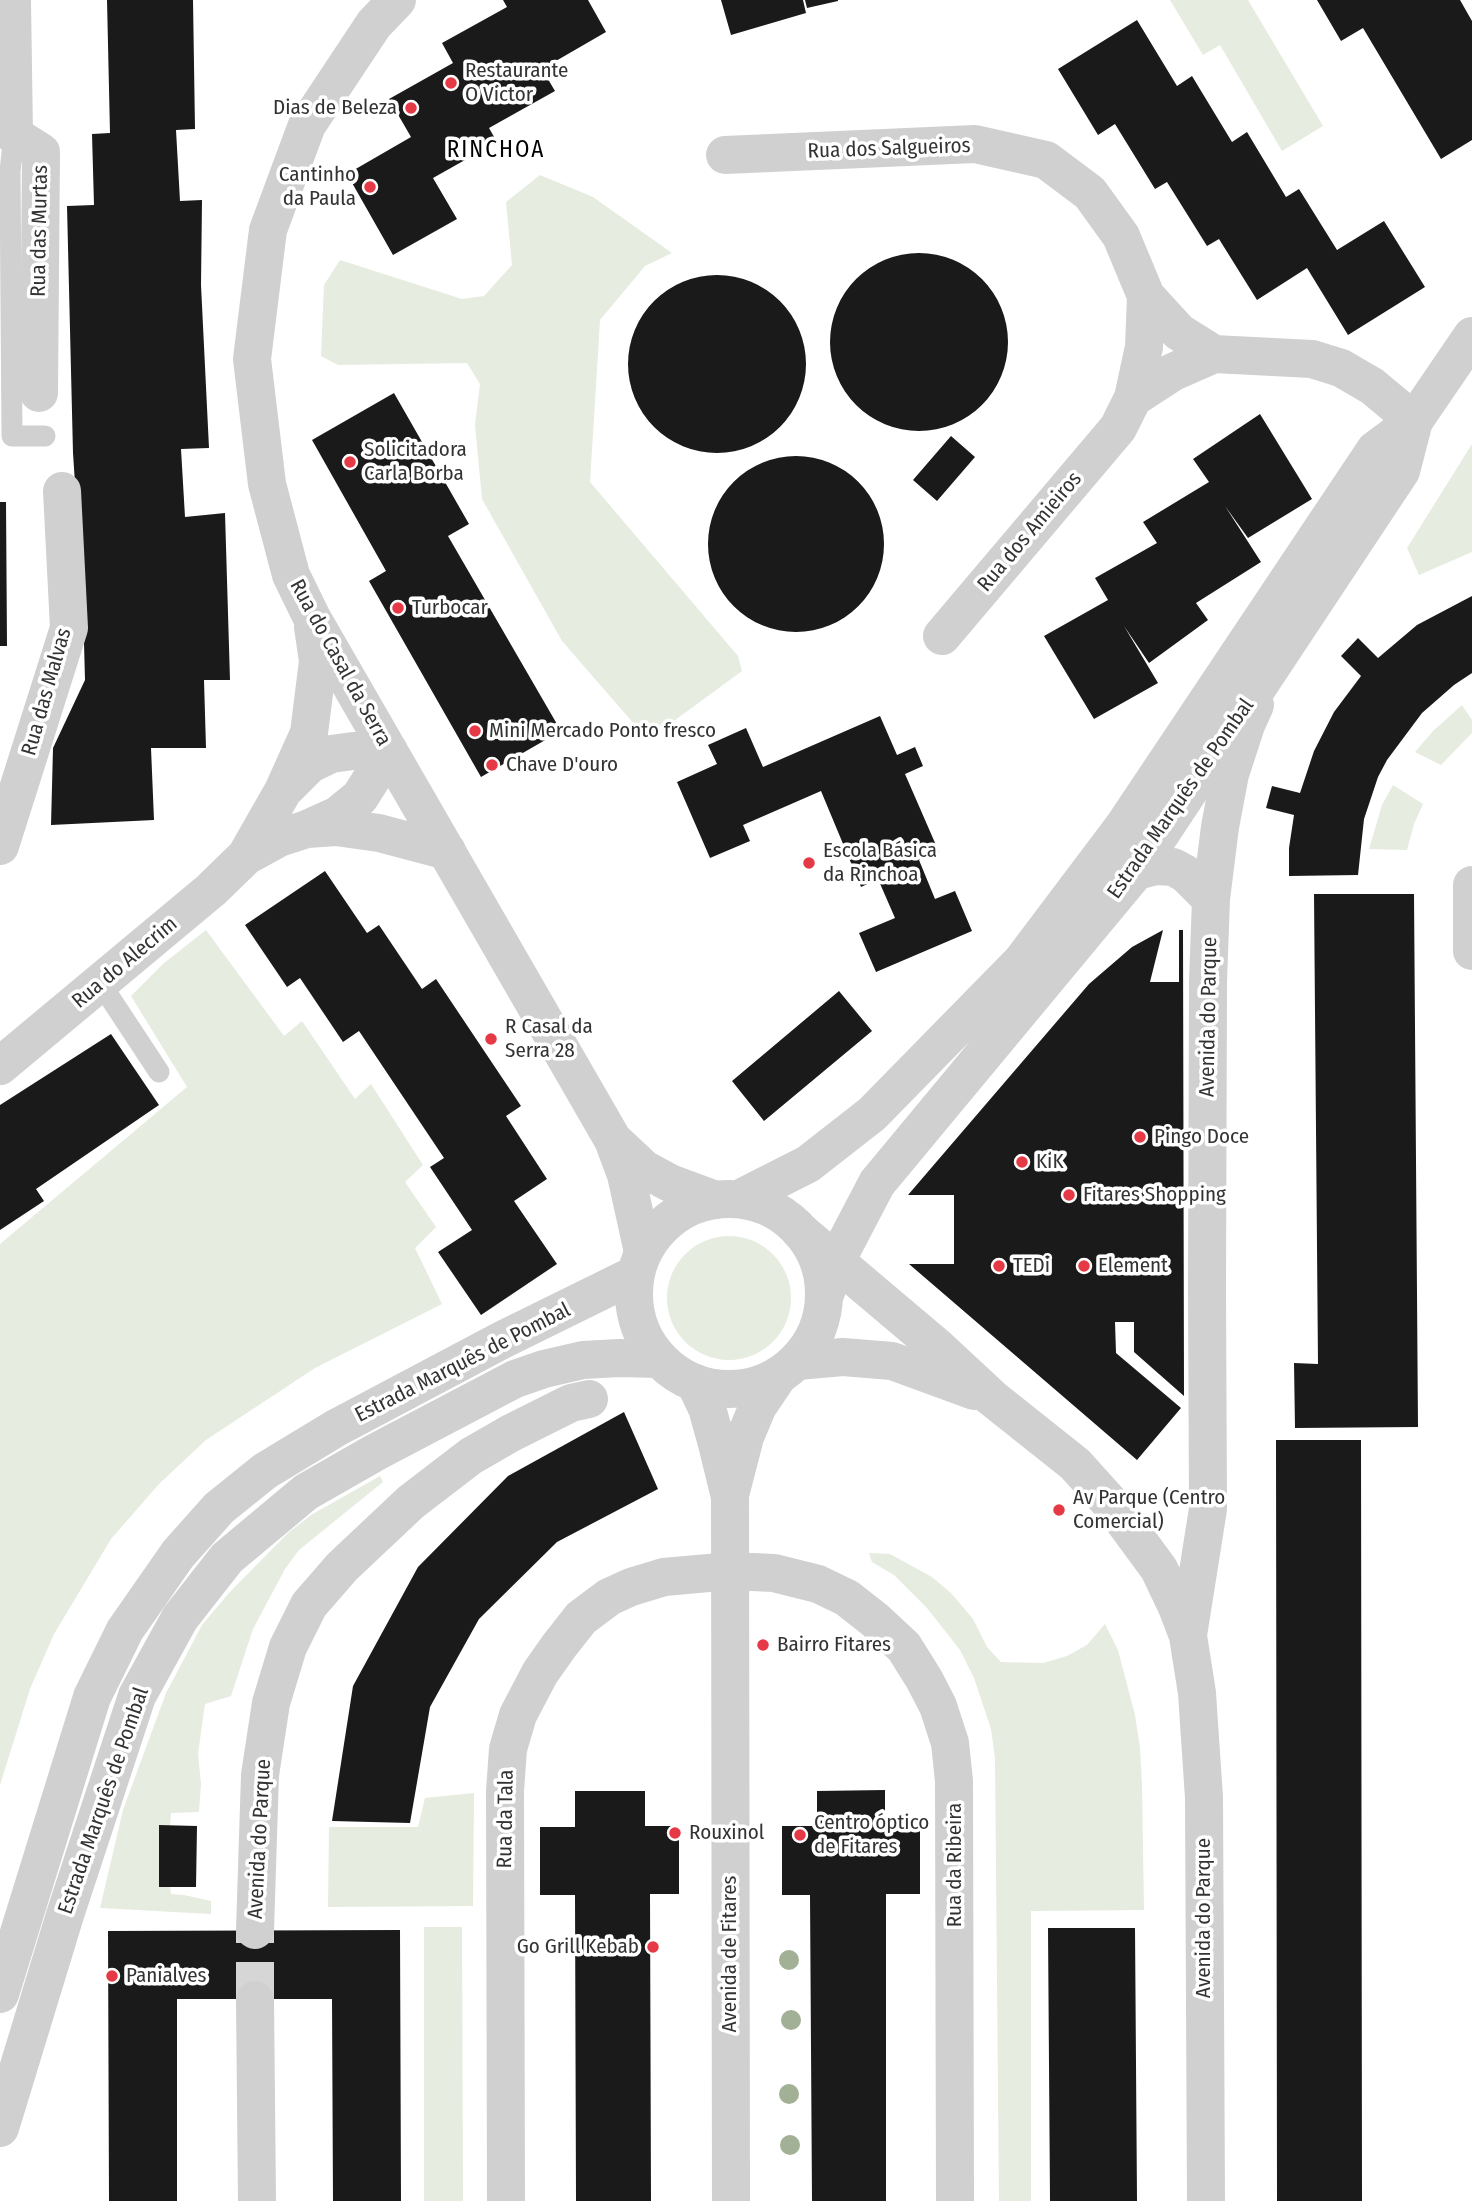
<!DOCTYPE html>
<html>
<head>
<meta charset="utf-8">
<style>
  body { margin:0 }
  canvas { display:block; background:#fff }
</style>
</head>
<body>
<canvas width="1472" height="2201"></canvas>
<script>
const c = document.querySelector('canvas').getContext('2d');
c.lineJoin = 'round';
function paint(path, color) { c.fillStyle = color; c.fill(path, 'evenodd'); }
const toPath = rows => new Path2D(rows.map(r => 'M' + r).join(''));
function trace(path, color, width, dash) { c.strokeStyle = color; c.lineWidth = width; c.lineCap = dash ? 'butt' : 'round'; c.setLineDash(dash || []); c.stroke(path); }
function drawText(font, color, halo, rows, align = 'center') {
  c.font = font + ' "Fira Sans Condensed",sans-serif'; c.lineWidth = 7; c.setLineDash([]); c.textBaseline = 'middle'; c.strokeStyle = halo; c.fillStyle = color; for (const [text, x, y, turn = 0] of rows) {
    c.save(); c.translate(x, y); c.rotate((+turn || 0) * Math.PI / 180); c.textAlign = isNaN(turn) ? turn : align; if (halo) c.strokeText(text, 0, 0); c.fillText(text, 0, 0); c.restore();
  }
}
paint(toPath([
  [1170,0,1248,0,1323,126,1282,151,1220,45,1203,55],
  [540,175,593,197,672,253,645,266,600,320,590,482,738,656,742,671,648,740,562,641,482,499,475,425,480,384,467,363,338,365,321,356,324,285,340,260,462,299,484,296,512,265,506,202],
  [1472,444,1472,552,1419,575,1407,548],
  [1462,705,1472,720,1472,733,1441,765,1415,752,1433,731],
  [1393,785,1423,804,1414,824,1407,850,1369,849,1382,805],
  [206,930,284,1036,302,1021,355,1099,371,1084,423,1165,405,1182,436,1227,415,1248,442,1304,315,1368,206,1440,159,1484,111,1539,54,1634,30,1689,0,1785,0,1244,187,1087,131,996,164,963],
  '667 1298a62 62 0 1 1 124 0a62 62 0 1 1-124 0Z',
  [380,1476,383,1482,299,1550,285,1569,253,1629,231,1696,205,1704,198,1754,201,1784,199,1812,171,1813,170,1826,159,1826,159,1886,170,1886,171,1894,184,1895,211,1901,211,1914,100,1908,123,1810,166,1693,202,1625,228,1594,288,1533,311,1515],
  [869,1553,890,1554,932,1577,951,1593,973,1619,987,1647,1001,1662,1043,1663,1067,1656,1087,1645,1105,1624,1118,1650,1135,1715,1140,1748,1142,1785,1144,1910,1031,1911,1031,2201,999,2201,995,1758,991,1729,974,1678,960,1650,927,1608,894,1575,872,1562],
  [474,1793,473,1906,328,1907,329,1827,418,1827,425,1798],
  [424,1927,462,1927,463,2201,424,2201]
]), '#e6ecdf');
paint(toPath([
  [107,0,193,0,195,129,176,130,180,201,202,200,201,285,209,448,181,449,185,517,225,513,230,680,204,680,206,748,151,748,154,820,51,825,53,748,85,680,83,606,73,453,67,206,94,205,92,134,110,133],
  [503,0,588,0,606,32,542,69,555,91,489,128,497,142,433,178,457,219,393,255,347,174,411,137,389,99,453,63,442,43,507,7],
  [721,0,803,0,806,13,731,35],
  [805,0,838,0,838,1,807,8],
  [1317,0,1460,0,1472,21,1472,140,1441,159,1363,28,1341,41],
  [1137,20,1177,86,1192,76,1232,142,1247,132,1286,197,1299,189,1337,250,1384,221,1425,287,1348,335,1307,268,1257,300,1219,239,1207,246,1167,182,1155,189,1115,124,1098,135,1058,69],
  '830 342a89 89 0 1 1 178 0a89 89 0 1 1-178 0Z',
  '628 364a89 89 0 1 1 178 0a89 89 0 1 1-178 0Z',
  [394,393,469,524,448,536,561,731,481,777,369,581,386,571,312,440],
  [1260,414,1312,499,1248,538,1225,506,1261,562,1196,603,1208,620,1149,663,1124,626,1158,683,1094,719,1044,636,1108,600,1095,578,1157,543,1143,522,1209,482,1193,459],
  [951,436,975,457,937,501,913,480],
  '708 544a88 88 0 1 1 176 0a88 88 0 1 1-176 0Z',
  [0,502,6,502,7,646,0,646],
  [1472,596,1472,673,1454,685,1422,713,1387,760,1378,777,1364,819,1358,875,1289,876,1289,848,1294,815,1266,808,1272,786,1300,793,1314,751,1334,712,1361,676,1341,656,1358,638,1378,658,1417,625],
  [880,716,897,755,915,747,923,766,905,774,939,852,919,860,935,899,955,891,972,931,876,972,859,933,895,918,878,879,861,887,821,791,743,825,750,841,710,858,677,782,717,764,708,745,746,728,763,767],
  [325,871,367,933,379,925,422,989,436,979,521,1106,506,1116,547,1179,514,1201,557,1264,481,1315,438,1252,472,1230,430,1167,444,1158,359,1031,343,1042,300,978,287,987,245,925],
  [1314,894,1414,894,1418,1427,1295,1428,1294,1363,1318,1364],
  [1163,930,1150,982,1179,982,1179,930,1183,930,1184,1396,1134,1352,1134,1322,1115,1322,1116,1353,1181,1408,1137,1460,909,1264,954,1264,954,1195,908,1195,1089,984,1132,947],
  [839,991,872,1031,764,1121,732,1081],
  [111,1034,159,1105,36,1189,44,1201,0,1230,0,1105],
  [624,1412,658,1489,557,1542,479,1619,430,1707,410,1823,332,1821,353,1686,418,1567,508,1476],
  [1276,1440,1361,1440,1362,2201,1277,2201],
  [885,1790,885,1825,920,1825,920,1894,886,1894,886,2201,812,2201,810,1895,782,1895,782,1826,817,1826,817,1791],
  [575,1791,645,1791,645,1826,679,1826,679,1894,650,1894,651,2201,576,2201,575,1895,540,1895,540,1827,575,1827],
  [159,1825,197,1826,196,1887,159,1887],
  [1048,1928,1135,1928,1137,2201,1050,2201],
  [400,1930,401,2201,333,2201,332,1999,177,1999,177,2201,109,2201,108,1931]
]), '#1a1a1a');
trace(toPath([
  [255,2000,255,1930]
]), '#d6d6d6', 38, [38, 19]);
trace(toPath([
  [14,135,10,171,12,436,45,436],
  [101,984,159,1072]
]), '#d0d0d0', 21);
trace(toPath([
  [12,0,14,135,41,152,39,393],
  [397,0,374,24,307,125,268,230,252,359,267,484,291,575,312,618,613,1140,626,1175,643,1252],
  [725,155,975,144,1046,160,1090,193,1121,236,1146,296,1144,347,1133,398,1118,428,942,636],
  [1146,296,1179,332,1214,354,1312,359,1341,368,1372,386,1414,421],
  [1133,398,1173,372,1214,354],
  [287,787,310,764,331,754,353,751,389,751],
  [309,828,338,815,360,797,389,751],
  [0,846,69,628,62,491],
  [246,856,279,838,307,829,336,827,379,833,447,851],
  [1136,871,1156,866,1173,867,1186,874,1211,899],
  [1472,885,1472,951],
  [0,1066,211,890,246,856,283,791,309,733,318,661,313,627],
  [614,1141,644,1169,670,1183,716,1200],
  [800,1231,936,1346,992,1398,1075,1464,1112,1505,1159,1569,1177,1607,1188,1636,1197,1693,1204,1798,1206,2201],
  [797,1361,843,1357,892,1361,974,1391],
  [695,1383,707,1408,717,1444,730,1497,731,2201],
  [731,1491,745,1437,758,1406,779,1375],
  [1188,1635,1208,1509,1207,1289,1208,982,1211,899,1220,827,1230,774,1246,725,1255,705],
  [255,1930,260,1775,271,1703,288,1647,309,1605,342,1567,411,1502,471,1456,511,1433,571,1403,589,1399],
  [255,2000,257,2201],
  [506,2201,505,1791,508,1749,518,1715,540,1673,559,1646,581,1618,609,1597,631,1587,664,1577,731,1571,774,1573,818,1584,847,1598,875,1620,904,1647,924,1679,938,1706,950,1743,954,1781,955,2201]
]), '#d0d0d0', 38);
trace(toPath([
  [739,1199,808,1164,872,1114,1022,961,1123,827,1375,450,1414,421,1472,336],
  '634 1294a95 95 0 1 1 190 0a95 95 0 1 1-190 0Z',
  [824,1297,843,1248,877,1183,1136,871,1401,471,1414,421],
  [0,1994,92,1697,125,1630,178,1554,219,1508,265,1471,336,1428,502,1340,636,1274],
  [0,2128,65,1915,137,1696,180,1618,227,1558,306,1492,376,1452,515,1379,544,1369,583,1360,619,1358,659,1359]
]), '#d0d0d0', 38);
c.fillStyle = '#a2b095';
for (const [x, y] of [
  [789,1960],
  [791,2020],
  [789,2094],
  [790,2145]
]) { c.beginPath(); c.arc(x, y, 10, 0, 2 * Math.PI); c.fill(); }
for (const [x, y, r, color] of [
  [451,83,7,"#e63946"],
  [411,108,7,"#e63946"],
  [370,187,7,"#e63946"],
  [350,462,7,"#e63946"],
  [398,608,7,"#e63946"],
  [475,731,7,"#e63946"],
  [492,765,7,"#e63946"],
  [809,863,7,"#e63946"],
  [491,1039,7,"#e63946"],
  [1140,1137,7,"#e63946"],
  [1022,1162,7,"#e63946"],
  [1069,1195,7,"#e63946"],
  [999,1266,7,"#e63946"],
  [1084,1266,7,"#e63946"],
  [1059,1510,7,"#e63946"],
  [763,1645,7,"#e63946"],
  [675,1833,7,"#e63946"],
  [800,1835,7,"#e63946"],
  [653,1947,7,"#e63946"],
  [112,1976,7,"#e63946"]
]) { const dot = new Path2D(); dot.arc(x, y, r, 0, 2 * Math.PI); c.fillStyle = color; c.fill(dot); trace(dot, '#fff', 2.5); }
drawText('21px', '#333', '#fff', [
  ["Restaurante",465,71],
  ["O Victor",465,95],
  ["Dias de Beleza",397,108,"right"],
  ["Cantinho",356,175,"right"],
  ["da Paula",356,199,"right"],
  ["Solicitadora",364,450],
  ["Carla Borba",364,474],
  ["Turbocar",412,608],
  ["Mini Mercado Ponto fresco",489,731],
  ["Chave D'ouro",506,765],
  ["Escola Básica",823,851],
  ["da Rinchoa",823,875],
  ["R Casal da",505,1027],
  ["Serra 28",505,1051],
  ["Pingo Doce",1154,1137],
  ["KiK",1036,1162],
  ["Fitares Shopping",1083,1195],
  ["TEDi",1013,1266],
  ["Element",1098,1266],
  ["Av Parque (Centro",1073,1498],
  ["Comercial)",1073,1522],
  ["Bairro Fitares",777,1645],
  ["Centro óptico",814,1823],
  ["de Fitares",814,1847],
  ["Rouxinol",689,1833],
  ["Go Grill Kebab",639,1947,"right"],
  ["Panialves",126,1976]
], 'left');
drawText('21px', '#333', '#fff', [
  ["Rua dos Salgueiros",889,149,-2],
  ["Rua das Murtas",40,231,-89],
  ["Rua dos Amieiros",1030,532,-50],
  ["Rua do Casal da Serra",340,663,61],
  ["Rua das Malvas",47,692,-74],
  ["Estrada Marquês de Pombal",1181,799,-55],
  ["Rua do Alecrim",125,963,-40],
  ["Avenida do Parque",1209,1017,-89],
  ["Estrada Marquês de Pombal",463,1363,-27],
  ["Estrada Marquês de Pombal",104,1801,-71],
  ["Rua da Tala",506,1819,-89],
  ["Avenida do Parque",260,1839,-87],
  ["Rua da Ribeira",955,1865,-90],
  ["Avenida do Parque",1204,1918,-90],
  ["Avenida de Fitares",730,1954,-90]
]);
c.letterSpacing = '2px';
drawText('23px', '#000', '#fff', [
  ["RINCHOA",496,151]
]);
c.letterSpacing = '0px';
</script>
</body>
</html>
